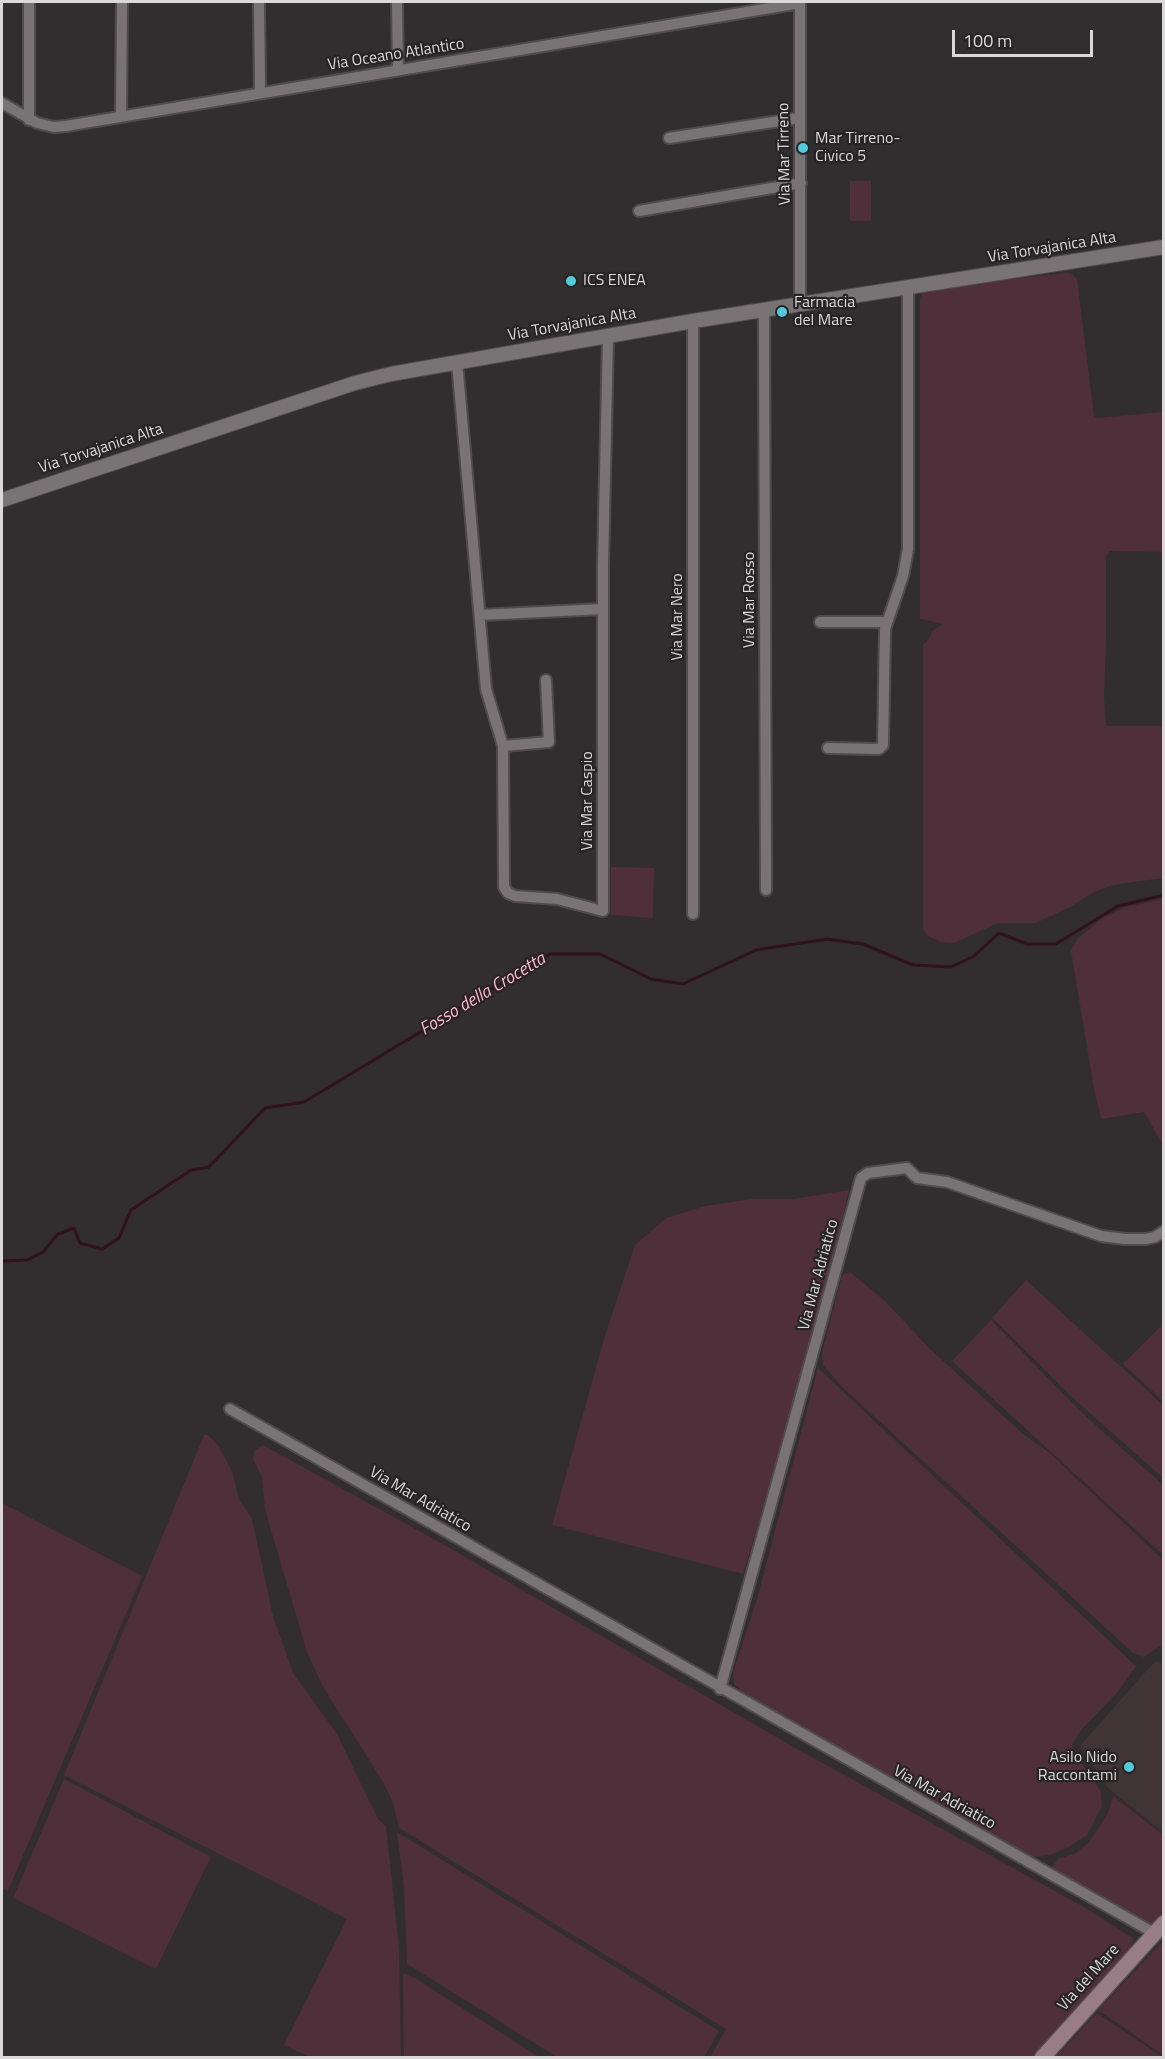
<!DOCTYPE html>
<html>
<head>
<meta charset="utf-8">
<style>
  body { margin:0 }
  #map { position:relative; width:1165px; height:2059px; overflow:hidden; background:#322d2e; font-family:"Titillium Web",sans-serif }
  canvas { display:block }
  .frame { position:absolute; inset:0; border:3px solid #dbd8d9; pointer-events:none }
  .scale { position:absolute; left:952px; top:30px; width:141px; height:27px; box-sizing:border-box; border:3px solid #dbd8d9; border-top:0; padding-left:8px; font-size:18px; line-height:21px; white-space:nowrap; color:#dbd8d9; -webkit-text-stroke:4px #282324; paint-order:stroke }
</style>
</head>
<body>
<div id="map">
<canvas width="1165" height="2059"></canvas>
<div class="frame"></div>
<div class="scale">100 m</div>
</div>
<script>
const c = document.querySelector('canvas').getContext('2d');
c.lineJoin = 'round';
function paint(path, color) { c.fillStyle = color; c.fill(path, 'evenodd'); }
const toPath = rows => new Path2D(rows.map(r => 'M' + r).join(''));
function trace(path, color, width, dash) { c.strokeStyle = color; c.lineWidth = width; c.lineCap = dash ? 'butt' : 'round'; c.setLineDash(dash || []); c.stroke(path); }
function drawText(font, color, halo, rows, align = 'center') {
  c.font = font + ' "Titillium Web",sans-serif'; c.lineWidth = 4.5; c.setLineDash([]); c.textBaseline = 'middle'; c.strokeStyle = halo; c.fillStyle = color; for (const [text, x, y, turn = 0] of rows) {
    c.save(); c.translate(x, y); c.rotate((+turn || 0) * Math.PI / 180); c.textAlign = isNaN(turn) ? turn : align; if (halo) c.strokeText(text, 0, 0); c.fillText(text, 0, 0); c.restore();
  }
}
paint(toPath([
  [1154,1662,1163,1662,1163,1832,1108,1788,1080,1746]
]), '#403437');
paint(toPath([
  [850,181,871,181,871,221,850,221],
  [1067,273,1072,274,1077,279,1094,416,1097,418,1163,412,1163,552,1110,551,1106,556,1106,647,1104,696,1106,726,1163,726,1163,878,1113,885,1094,892,1070,907,1036,923,998,923,954,943,940,942,930,937,923,930,923,645,930,637,932,631,943,624,920,619,920,299,923,288],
  [611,867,654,868,653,918,611,915],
  [1163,899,1164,899,1163,1145,1144,1112,1101,1119,1094,1089,1071,951,1078,938,1104,917,1126,907],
  [849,1190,839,1233,792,1408,743,1574,552,1525,604,1339,635,1245,666,1218,705,1206,752,1199,793,1199],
  [850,1272,886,1302,929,1348,1023,1434,1050,1453,1163,1560,1163,1644,1144,1657,1133,1653,843,1388,823,1365,822,1353,842,1275],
  [1026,1280,1163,1405,1163,1478,1074,1399,992,1318],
  [991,1320,1081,1412,1163,1485,1163,1555,952,1361],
  [1163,1324,1163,1401,1123,1364],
  [818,1368,1136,1666,1118,1692,1081,1730,1072,1744,1075,1753,1101,1792,1102,1806,1087,1835,1067,1848,1050,1855,1028,1858,744,1693,734,1684,733,1673,757,1599],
  [204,1435,208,1435,218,1445,232,1471,239,1499,252,1519,273,1616,293,1673,337,1734,378,1819,386,1826,399,1948,401,2057,310,2057,284,2045,347,1919,64,1775],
  [263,1445,448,1547,790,1745,1082,1906,1133,1938,1130,1950,1032,2057,710,2057,726,2029,399,1828,393,1802,383,1782,322,1685,307,1652,265,1510,262,1477,253,1459,255,1450],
  [2,1503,142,1576,8,1891,2,1888],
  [64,1779,211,1857,156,1969,13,1898],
  [1113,1796,1163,1835,1163,1910,1152,1925,1051,1869,1058,1859,1076,1853,1089,1842,1108,1813],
  [397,1832,719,2031,704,2057,557,2057,407,1964,404,1887],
  [1160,1944,1164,1946,1163,2055,1098,2010],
  [403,1973,415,1978,539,2057,404,2057],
  [1097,2013,1163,2057,1056,2057]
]), '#4f2f39');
trace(toPath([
  [2,1261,27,1260,43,1252,58,1234,74,1228,80,1243,102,1249,119,1238,131,1210,191,1170,209,1167,265,1108,304,1102,550,954,600,954,651,979,683,984,756,950,827,939,863,944,913,965,951,967,974,956,999,933,1027,944,1056,944,1118,906,1164,895]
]), '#31111d', 3);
const minor = toPath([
  [29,2,29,120],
  [259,2,260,92],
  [800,2,800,306],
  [397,3,398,70],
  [2,103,37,123,54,127,66,126,800,3],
  [121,116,122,2],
  [669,138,799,118],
  [639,211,801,183],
  [764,310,766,890],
  [457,362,486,689,503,746],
  [480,615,603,609],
  [820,622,886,622],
  [546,680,549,742,503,746,504,887,508,893,515,896,557,899,603,911,603,565,608,336],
  [828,748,879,749,883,745,885,629,903,576,908,549,908,288],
  [693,914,693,321],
  [230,1409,1154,1933],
  [720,1689,861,1178,868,1173,907,1168,917,1178,947,1182,1101,1236,1125,1239,1146,1239,1155,1237,1164,1231]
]);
const tertiary = toPath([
  [2,500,355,383,391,374,693,321,1164,247]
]);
const secondary = toPath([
  [1042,2058,1164,1923]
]);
trace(minor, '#504c4d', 14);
trace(tertiary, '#504c4d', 16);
trace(secondary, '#504c4d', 18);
trace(minor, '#7a7375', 10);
trace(tertiary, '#7a7375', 14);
trace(secondary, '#997d86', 15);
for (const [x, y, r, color] of [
  [803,148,6,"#53cadc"],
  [571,281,6,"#53cadc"],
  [782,312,6,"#53cadc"],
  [1129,1767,6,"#53cadc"]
]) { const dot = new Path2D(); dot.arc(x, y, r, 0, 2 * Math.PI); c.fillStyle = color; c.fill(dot); trace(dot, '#282324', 2); }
drawText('16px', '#dbd8d9', '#282324', [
  ["Via Oceano Atlantico",396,55,-9],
  ["Via Mar Tirreno",785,154,-91],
  ["Via Torvajanica Alta",1052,248,-9],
  ["Via Torvajanica Alta",572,325,-10],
  ["Via Torvajanica Alta",101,449,-18],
  ["Via Mar Rosso",750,600,-90],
  ["Via Mar Nero",678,617,-90],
  ["Via Mar Caspio",588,801,-90],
  ["Via Mar Adriatico",819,1275,-75],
  ["Via Mar Adriatico",420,1500,30],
  ["Via Mar Adriatico",944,1798,29],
  ["Via del Mare",1089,1978,-48]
]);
drawText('16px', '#dbd8d9', '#282324', [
  ["Mar Tirreno-",815,139],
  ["Civico 5",815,157],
  ["ICS ENEA",583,281],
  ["Farmacia",794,303],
  ["del Mare",794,321],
  ["Asilo Nido",1117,1758,"right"],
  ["Raccontami",1117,1776,"right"]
], 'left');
drawText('italic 18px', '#fdb8ce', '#282324', [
  ["Fosso della Crocetta",483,995,-31]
]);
</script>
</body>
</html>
